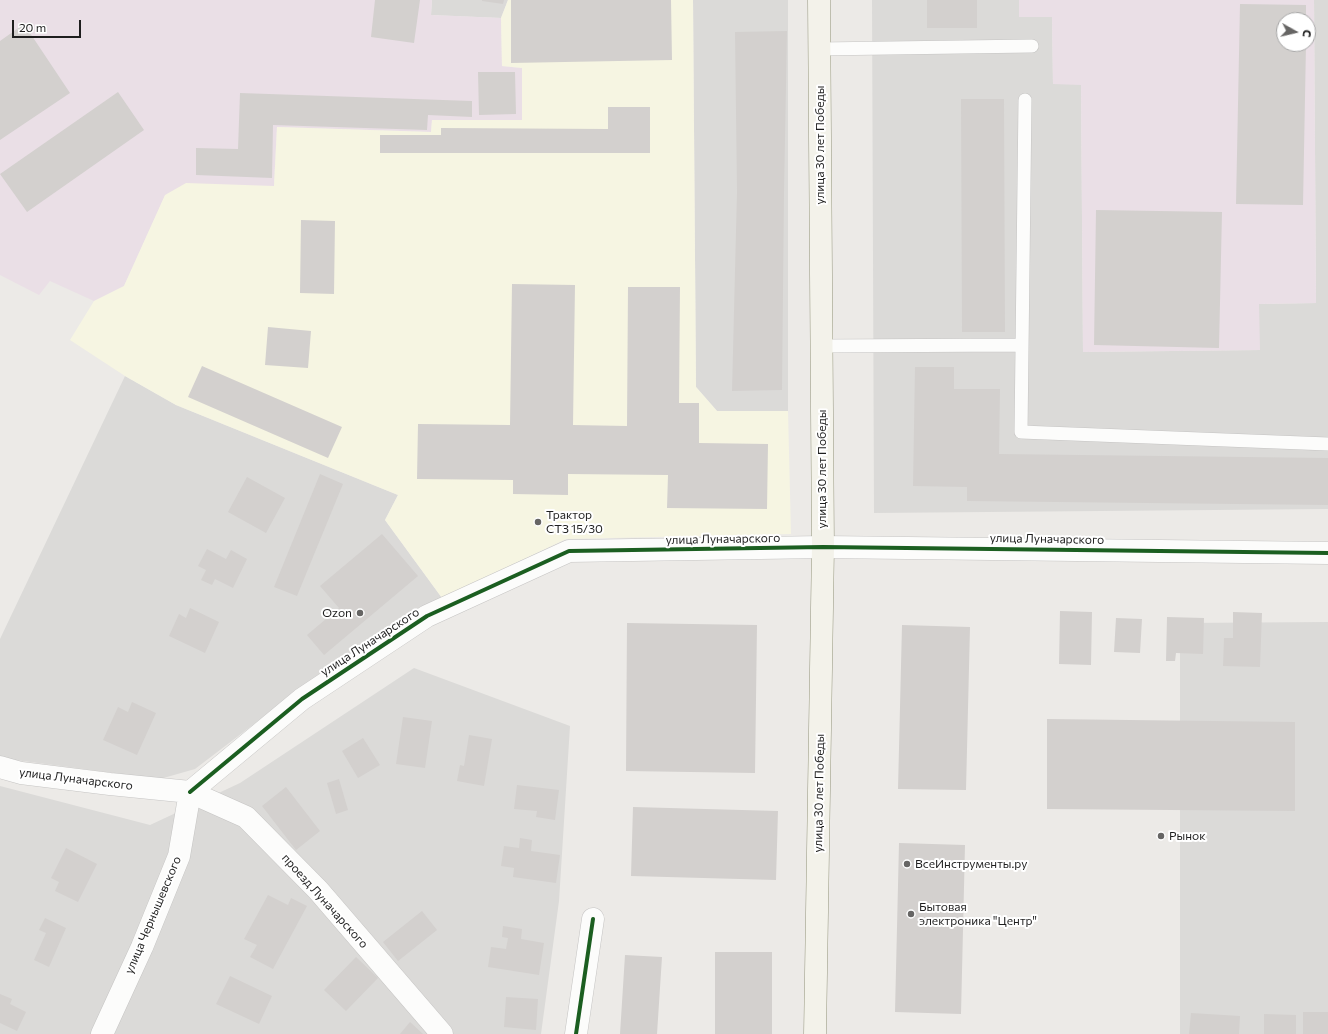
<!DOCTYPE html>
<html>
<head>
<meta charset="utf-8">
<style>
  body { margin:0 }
  #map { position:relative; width:1328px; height:1034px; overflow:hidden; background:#eceae7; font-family:Commissioner,sans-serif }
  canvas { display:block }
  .north { position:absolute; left:1276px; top:12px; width:40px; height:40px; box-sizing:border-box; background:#fff; border:1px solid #a5a5a5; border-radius:50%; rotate:98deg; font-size:11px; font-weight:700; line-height:16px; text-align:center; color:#1e1e1e }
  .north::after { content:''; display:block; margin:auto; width:14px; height:18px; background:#666564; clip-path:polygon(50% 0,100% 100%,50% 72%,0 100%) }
  .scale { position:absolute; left:12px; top:20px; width:69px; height:18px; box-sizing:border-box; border:2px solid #1e1e1e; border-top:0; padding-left:5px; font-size:12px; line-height:14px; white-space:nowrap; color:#1e1e1e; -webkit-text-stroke:3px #fff; paint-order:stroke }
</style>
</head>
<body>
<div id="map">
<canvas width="1328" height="1034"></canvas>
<div class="north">С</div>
<div class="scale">20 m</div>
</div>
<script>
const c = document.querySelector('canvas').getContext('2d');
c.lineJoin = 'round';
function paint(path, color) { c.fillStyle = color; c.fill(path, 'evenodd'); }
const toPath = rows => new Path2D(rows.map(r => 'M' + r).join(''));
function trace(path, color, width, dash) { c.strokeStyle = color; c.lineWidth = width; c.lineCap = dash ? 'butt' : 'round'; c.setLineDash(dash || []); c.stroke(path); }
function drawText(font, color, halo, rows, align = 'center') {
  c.font = font + ' Commissioner,sans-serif'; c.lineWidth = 4; c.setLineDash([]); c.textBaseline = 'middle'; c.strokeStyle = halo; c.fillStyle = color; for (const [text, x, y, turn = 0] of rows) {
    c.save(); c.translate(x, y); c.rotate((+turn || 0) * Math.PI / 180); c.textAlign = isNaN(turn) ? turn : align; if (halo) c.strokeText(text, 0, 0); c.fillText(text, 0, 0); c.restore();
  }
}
paint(toPath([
  [432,0,508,0,501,18,431,15],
  [693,0,788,0,788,411,717,411,696,387],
  [872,0,1019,0,1019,17,1052,17,1053,84,1081,84,1083,352,1259,350,1259,304,1316,303,1314,0,1328,0,1328,509,874,513],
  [125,376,176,405,398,495,385,520,442,598,334,663,195,769,160,779,0,758,0,639],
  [1328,622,1328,1034,1180,1034,1180,623],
  [414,668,570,726,559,901,541,1034,0,1034,0,786,150,825,240,783]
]), '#dbdad8');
paint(toPath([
  [0,0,432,0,431,15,501,18,502,66,522,68,522,120,432,120,431,132,277,127,274,186,165,196,124,286,94,301,50,281,39,295,0,275],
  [1019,0,1314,0,1316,303,1259,304,1260,350,1083,352,1081,85,1053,84,1052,17,1019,17],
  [1284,20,1308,20,1308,44,1284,44]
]), '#eadfe6');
paint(toPath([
  [508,0,693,0,696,387,717,411,788,411,791,534,566,539,442,598,385,520,398,495,176,405,125,376,70,340,94,301,124,286,165,195,186,183,274,186,277,127,431,132,432,120,522,120,522,68,502,66,501,18]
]), '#f6f5e2');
paint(toPath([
  [375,0,420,0,414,43,371,37],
  [482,0,504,0,503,4,482,1],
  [511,0,671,0,672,60,511,63],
  [927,0,977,0,977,28,927,28],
  [1240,4,1306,5,1306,20,1284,20,1284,44,1306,44,1303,205,1236,204],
  [24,24,70,93,0,140,0,41],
  [787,31,784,193,782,390,732,391,737,192,735,32],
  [478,72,515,72,516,114,479,115],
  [118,92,144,130,27,212,0,174],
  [240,93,472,101,472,117,428,115,427,130,273,125,272,178,196,175,196,148,238,149],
  [961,99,1004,99,1005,332,962,332],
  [608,107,650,107,650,153,380,153,380,135,441,135,441,128,608,129],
  [1096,210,1222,212,1219,348,1094,345],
  [301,220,335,221,334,294,300,293],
  [512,284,575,285,573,425,627,426,628,287,680,287,679,403,699,403,699,443,768,444,767,509,667,508,668,475,568,474,568,495,513,494,513,480,417,479,418,424,510,425],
  [268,327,311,331,308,368,265,365],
  [202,366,342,427,328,458,188,397],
  [915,367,954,367,954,389,1000,389,999,454,1328,458,1328,505,967,501,967,487,913,486],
  [320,474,343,484,297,596,274,587],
  [247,477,285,498,266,533,228,512],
  [382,534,418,576,324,655,307,635,339,608,320,586],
  [207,549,226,559,231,550,247,559,233,588,215,579,212,585,201,580,206,570,198,566],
  [190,608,219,622,205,653,169,636,179,614,186,618],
  [1060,611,1092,612,1091,665,1059,664],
  [1233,612,1262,613,1260,667,1223,666,1224,638,1233,638],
  [1167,617,1204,618,1203,654,1176,653,1175,661,1166,661],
  [1116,618,1142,619,1140,653,1114,652],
  [627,623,757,625,755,773,626,771],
  [902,625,970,627,966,790,898,789],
  [132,702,156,713,137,755,103,740,118,707,128,712],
  [403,717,432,721,425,768,396,764],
  [1047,719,1295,722,1295,811,1047,809],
  [469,735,492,739,484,786,457,781,460,765,464,766],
  [363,738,380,765,358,778,342,751],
  [339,779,348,810,336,814,327,783],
  [517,785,559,790,555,820,536,817,537,811,514,809],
  [286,787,320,831,296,850,262,806],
  [633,807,778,811,776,880,631,876],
  [520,838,532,840,531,851,560,855,556,883,513,877,514,868,501,866,504,846,519,848],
  [899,843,965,845,961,1014,895,1012],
  [66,848,97,864,78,902,55,891,59,882,51,878],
  [268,895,288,905,291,898,307,906,273,969,250,957,257,945,244,939],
  [422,911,437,930,398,961,383,942],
  [45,918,66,928,49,967,34,960,46,933,39,930],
  [503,926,522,929,521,939,544,943,539,975,488,967,491,947,506,949,508,938,502,937],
  [715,952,772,952,772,1034,715,1034],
  [625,955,662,957,657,1034,620,1034],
  [356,957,378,978,346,1011,324,990],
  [230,976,272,996,259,1024,216,1004],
  [0,994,12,999,10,1004,26,1012,17,1031,0,1023],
  [506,997,538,999,536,1030,504,1027],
  [1303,1012,1328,1012,1328,1034,1303,1034],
  [1191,1013,1240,1016,1239,1034,1189,1034],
  [1264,1014,1296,1015,1296,1034,1264,1034],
  [410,1022,423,1034,400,1034]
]), '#d3d0ce');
const service = toPath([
  [819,49,1032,46],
  [1025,100,1021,432,1328,444],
  [822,346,1022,345]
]);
const minor = toPath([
  [190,792,246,817,318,890,442,1034],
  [576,1034,593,919]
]);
const tertiary = toPath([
  [0,767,21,773,110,784,190,792,302,699,427,616,569,551,823,547,1328,553],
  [102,1034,142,947,179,856,190,792]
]);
const secondary = toPath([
  [815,1034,823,547,819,0]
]);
trace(service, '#c5c4c3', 14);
trace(minor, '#c5c4c3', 23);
trace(tertiary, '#c5c4c3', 23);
trace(secondary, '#95967e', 23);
trace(service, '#fcfcfb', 13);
trace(minor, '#fcfcfb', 22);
trace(tertiary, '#fcfcfb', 22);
trace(secondary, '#f3f2ea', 22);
trace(toPath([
  [190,792,302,699,427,616,569,551,823,547,1328,553],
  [576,1034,593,919]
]), '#1b5e20', 4);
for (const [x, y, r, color] of [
  [538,522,4,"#666564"],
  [360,613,4,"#666564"],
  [1161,836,4,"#666564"],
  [907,864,4,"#666564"],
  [911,914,4,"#666564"]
]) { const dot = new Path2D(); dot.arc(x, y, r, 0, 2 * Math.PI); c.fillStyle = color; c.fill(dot); trace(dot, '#fff', 1.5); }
drawText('12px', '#1e1e1e', '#fff', [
  ["улица 30 лет Победы",820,145,-90],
  ["улица 30 лет Победы",822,469,-90],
  ["улица Луначарского",723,539,-1],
  ["улица Луначарского",1047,539,1],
  ["улица Луначарского",370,642,-33],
  ["улица Луначарского",76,779,7],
  ["улица 30 лет Победы",819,793,-89],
  ["проезд Луначарского",325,901,48],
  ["улица Чернышевского",153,915,-67]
]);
drawText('12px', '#1e1e1e', '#fff', [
  ["Трактор",546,515],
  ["СТЗ 15/30",546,529],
  ["Ozon",352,613,"right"],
  ["Рынок",1169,836],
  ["ВсеИнструменты.ру",915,864],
  ["Бытовая",919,907],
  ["электроника \"Центр\"",919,921]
], 'left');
</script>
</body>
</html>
